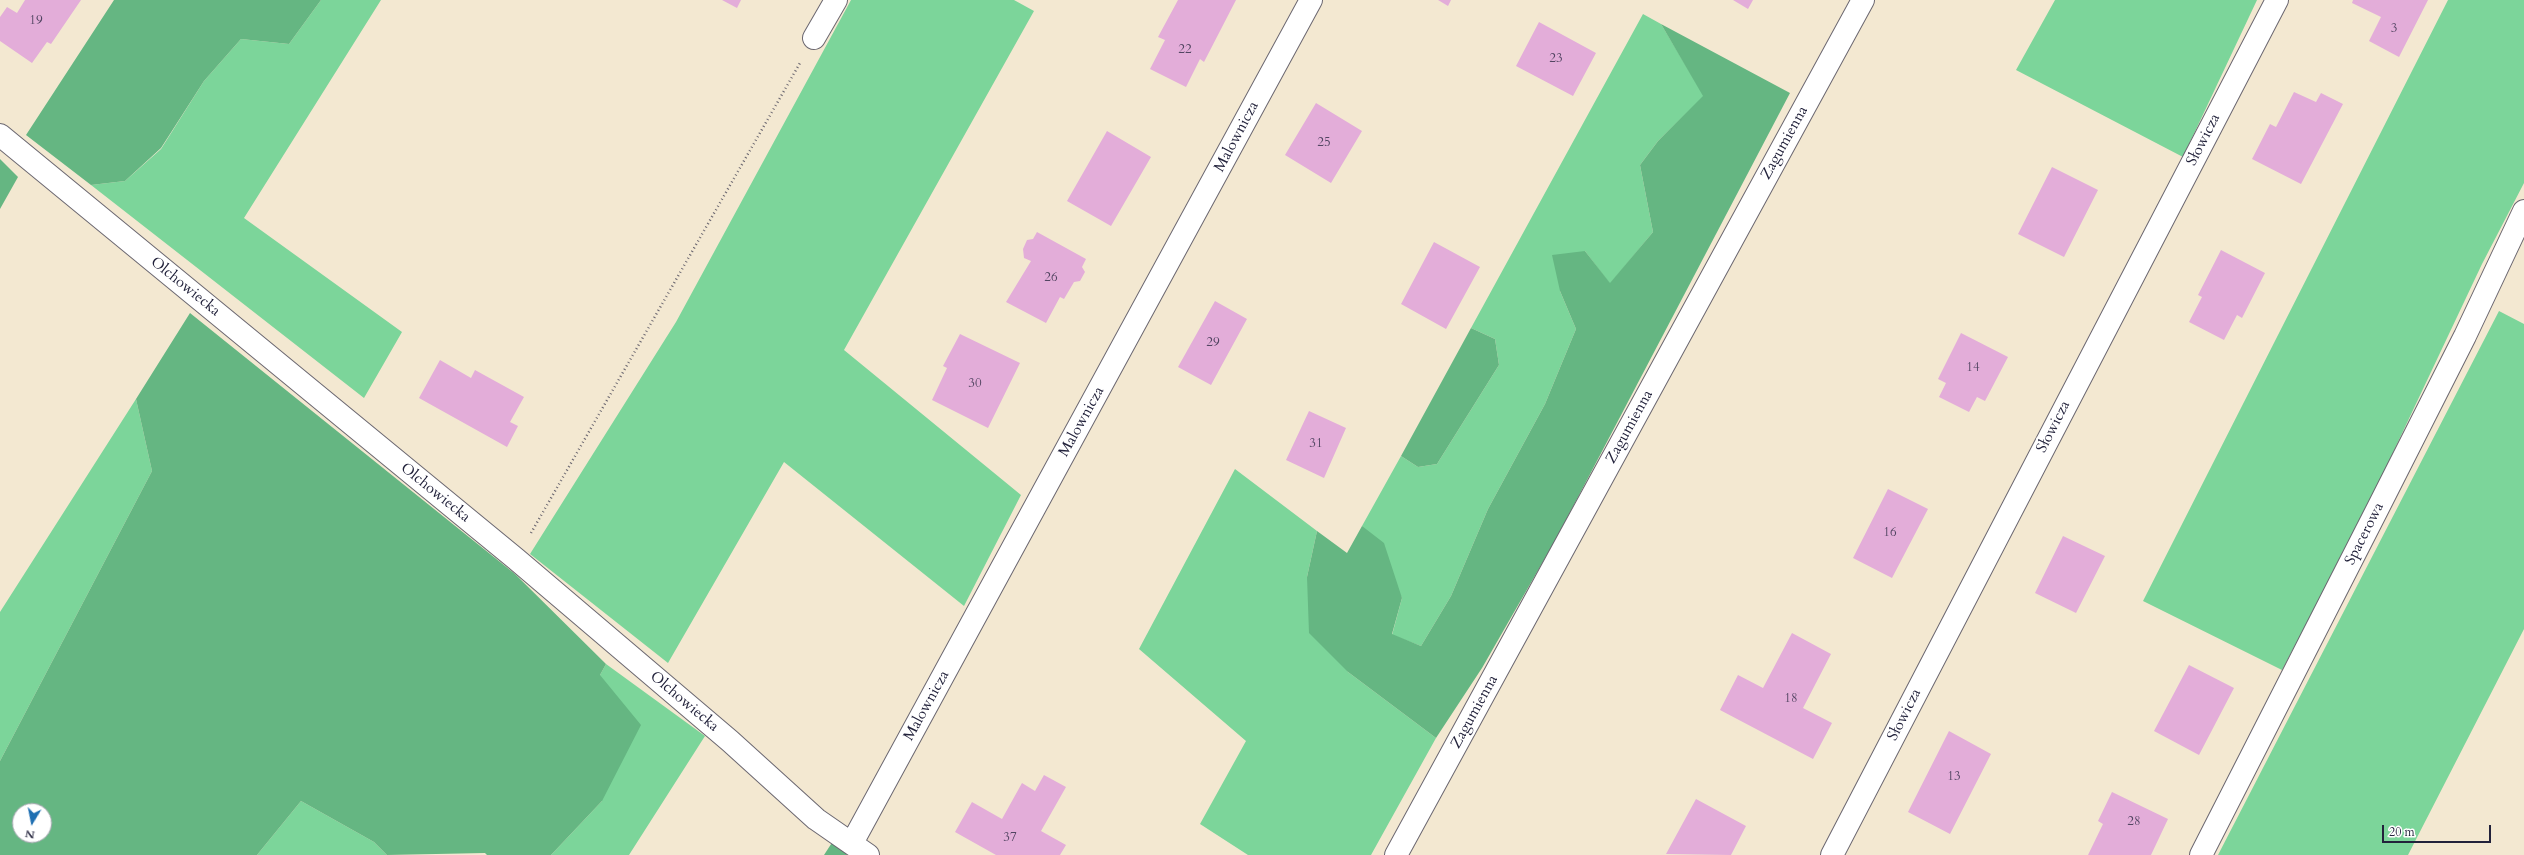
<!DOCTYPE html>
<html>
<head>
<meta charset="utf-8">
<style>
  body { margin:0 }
  #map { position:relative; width:2524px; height:855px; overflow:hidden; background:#f3e8d1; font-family:Cardo,serif }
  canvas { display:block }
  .north { position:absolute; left:12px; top:803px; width:40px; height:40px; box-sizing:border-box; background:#fff; border:1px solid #a7a7b1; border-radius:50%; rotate:190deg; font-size:11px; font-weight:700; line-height:16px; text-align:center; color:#22223b }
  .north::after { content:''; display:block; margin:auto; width:14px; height:18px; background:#1f6fb2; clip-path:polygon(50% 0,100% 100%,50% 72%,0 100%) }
  .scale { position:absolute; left:2382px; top:825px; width:109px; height:18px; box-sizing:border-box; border:2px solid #22223b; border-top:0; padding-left:5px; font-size:12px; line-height:14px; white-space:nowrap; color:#22223b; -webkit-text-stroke:3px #fff; paint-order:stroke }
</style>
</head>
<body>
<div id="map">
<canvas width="2524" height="855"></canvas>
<div class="north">N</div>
<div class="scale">20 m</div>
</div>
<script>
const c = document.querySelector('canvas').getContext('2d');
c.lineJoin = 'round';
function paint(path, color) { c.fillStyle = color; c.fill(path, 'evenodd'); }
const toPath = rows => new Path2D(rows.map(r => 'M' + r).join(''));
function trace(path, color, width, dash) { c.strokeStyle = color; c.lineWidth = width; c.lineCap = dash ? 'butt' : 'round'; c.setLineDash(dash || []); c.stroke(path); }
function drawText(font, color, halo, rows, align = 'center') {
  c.font = font + ' Cardo,serif'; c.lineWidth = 4; c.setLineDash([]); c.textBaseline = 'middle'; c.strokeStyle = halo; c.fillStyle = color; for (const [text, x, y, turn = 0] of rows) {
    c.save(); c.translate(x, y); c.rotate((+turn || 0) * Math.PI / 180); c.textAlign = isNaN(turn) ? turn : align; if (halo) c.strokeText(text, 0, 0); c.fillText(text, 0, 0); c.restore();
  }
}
paint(toPath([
  [321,0,381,0,244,218,402,332,364,398,91,185,125,181,161,149,204,81,241,39,289,44],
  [851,0,1014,0,1034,11,844,350,1021,495,964,606,784,462,668,663,530,554,676,322],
  [2055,0,2257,0,2183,157,2016,70],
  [2448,0,2524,0,2524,183,2482,264,2363,516,2282,670,2143,601],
  [1643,14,1661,24,1704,96,1658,141,1640,165,1653,232,1610,284,1585,251,1560,291,1576,329,1545,404,1488,509,1451,596,1421,646,1392,635,1402,598,1362,526,1401,456,1418,467,1437,464,1499,365,1495,339,1471,328],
  [2499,311,2524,324,2524,629,2408,855,2218,855],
  [136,399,152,471,0,761,0,612],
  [1235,469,1317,531,1307,577,1348,672,1436,738,1371,855,1248,855,1200,824,1246,741,1139,649],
  [606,664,705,736,629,855,551,855,602,801,600,675],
  [301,801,374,842,387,855,257,855]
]), '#7cd59a');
paint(toPath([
  [114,0,321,0,289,44,241,39,204,81,161,148,125,181,91,185,26,135],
  [1661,24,1790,93,1556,539,1482,668,1436,738,1348,672,1309,633,1307,577,1317,531,1347,553,1362,526,1384,543,1402,598,1392,634,1421,646,1451,596,1488,509,1545,404,1576,329,1560,291,1552,255,1585,251,1610,283,1653,232,1640,165,1658,141,1703,96],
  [0,159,18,177,0,209],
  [190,313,515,574,606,664,600,675,641,725,602,801,551,855,487,855,485,853,387,855,374,842,301,801,257,855,0,855,0,761,152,471,136,399],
  [20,811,44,811,44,835,20,835],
  [1471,328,1495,339,1499,365,1437,464,1418,467,1401,456],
  [835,838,847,855,824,855]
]), '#65b682');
paint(toPath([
  [25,0,81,0,51,44,47,42,32,63,0,41,0,17,7,7,17,13],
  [722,0,741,0,737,8],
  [1178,0,1236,0,1204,62,1200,59,1186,87,1150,69,1165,40,1158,37],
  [1438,0,1451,0,1448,6],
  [1733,0,1753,0,1748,9],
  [2353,0,2428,0,2399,57,2369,41,2381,17,2352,3],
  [1539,22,1596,53,1573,96,1516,66],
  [2294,92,2316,102,2321,93,2343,104,2301,184,2252,159,2270,124,2276,127],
  [1316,103,1362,131,1331,183,1285,155],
  [1107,131,1151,157,1111,226,1067,201],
  [2052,167,2098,190,2064,257,2018,234],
  [1037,232,1086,259,1082,267,1085,272,1080,281,1074,282,1064,299,1060,297,1046,323,1006,302,1031,261,1024,258,1023,249,1027,240,1033,239],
  [1434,242,1480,267,1446,329,1401,304],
  [2221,250,2265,273,2242,318,2237,315,2224,340,2189,322,2202,297,2198,295],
  [1215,301,1247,319,1211,385,1178,367],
  [1961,333,2008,357,1985,401,1977,397,1969,412,1939,397,1946,383,1938,379],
  [960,334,1020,363,988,428,932,400,947,368,943,366],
  [440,360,471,378,475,370,524,397,510,422,518,426,507,447,419,398],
  [1309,411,1346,428,1324,478,1286,460],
  [1888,489,1928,509,1892,578,1853,558],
  [2063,536,2105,556,2076,613,2035,593],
  [1792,633,1831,654,1803,708,1832,723,1813,759,1720,710,1738,675,1763,688],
  [2189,665,2234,688,2199,755,2154,731],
  [1949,731,1991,754,1950,834,1908,812],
  [1044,775,1066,787,1041,831,1066,845,1060,855,996,855,955,832,972,802,1002,819,1022,783,1035,791],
  [2112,792,2168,819,2151,855,2088,855,2103,824,2098,821],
  [1696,799,1746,826,1731,855,1666,854]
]), '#e3add9');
const minor = toPath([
  [814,38,836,0],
  [0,135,516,559,730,741,816,819,868,855],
  [852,843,1311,0],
  [1396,855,1863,0],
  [1832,855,2277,0],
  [2201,855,2378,508,2465,336,2524,211]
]);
trace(minor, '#6b6770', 24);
trace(toPath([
  [531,533,800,63]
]), '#6b6770', 2.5, [1, 3]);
trace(minor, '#fff', 22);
drawText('13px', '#524562', null, [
  ["19",36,21],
  ["3",2394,29],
  ["22",1185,50],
  ["23",1556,59],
  ["25",1324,143],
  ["26",1051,278],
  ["29",1213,343],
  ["14",1973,368],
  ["30",975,384],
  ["31",1316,444],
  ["16",1890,533],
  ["18",1791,699],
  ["13",1954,777],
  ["28",2134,822],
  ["37",1010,838]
]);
drawText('15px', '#22223b', '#fff', [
  ["Malownicza",1237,137,-62],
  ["Słowicza",2204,140,-63],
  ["Zagumienna",1785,143,-61],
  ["Olchowiecka",185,287,39],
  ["Malownicza",1082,422,-61],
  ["Zagumienna",1630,427,-61],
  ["Słowicza",2054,427,-63],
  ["Olchowiecka",435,493,39],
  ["Spacerowa",2365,534,-63],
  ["Olchowiecka",684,702,40],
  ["Malownicza",927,706,-61],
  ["Zagumienna",1475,712,-61],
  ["Słowicza",1905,715,-63]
]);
</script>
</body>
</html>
